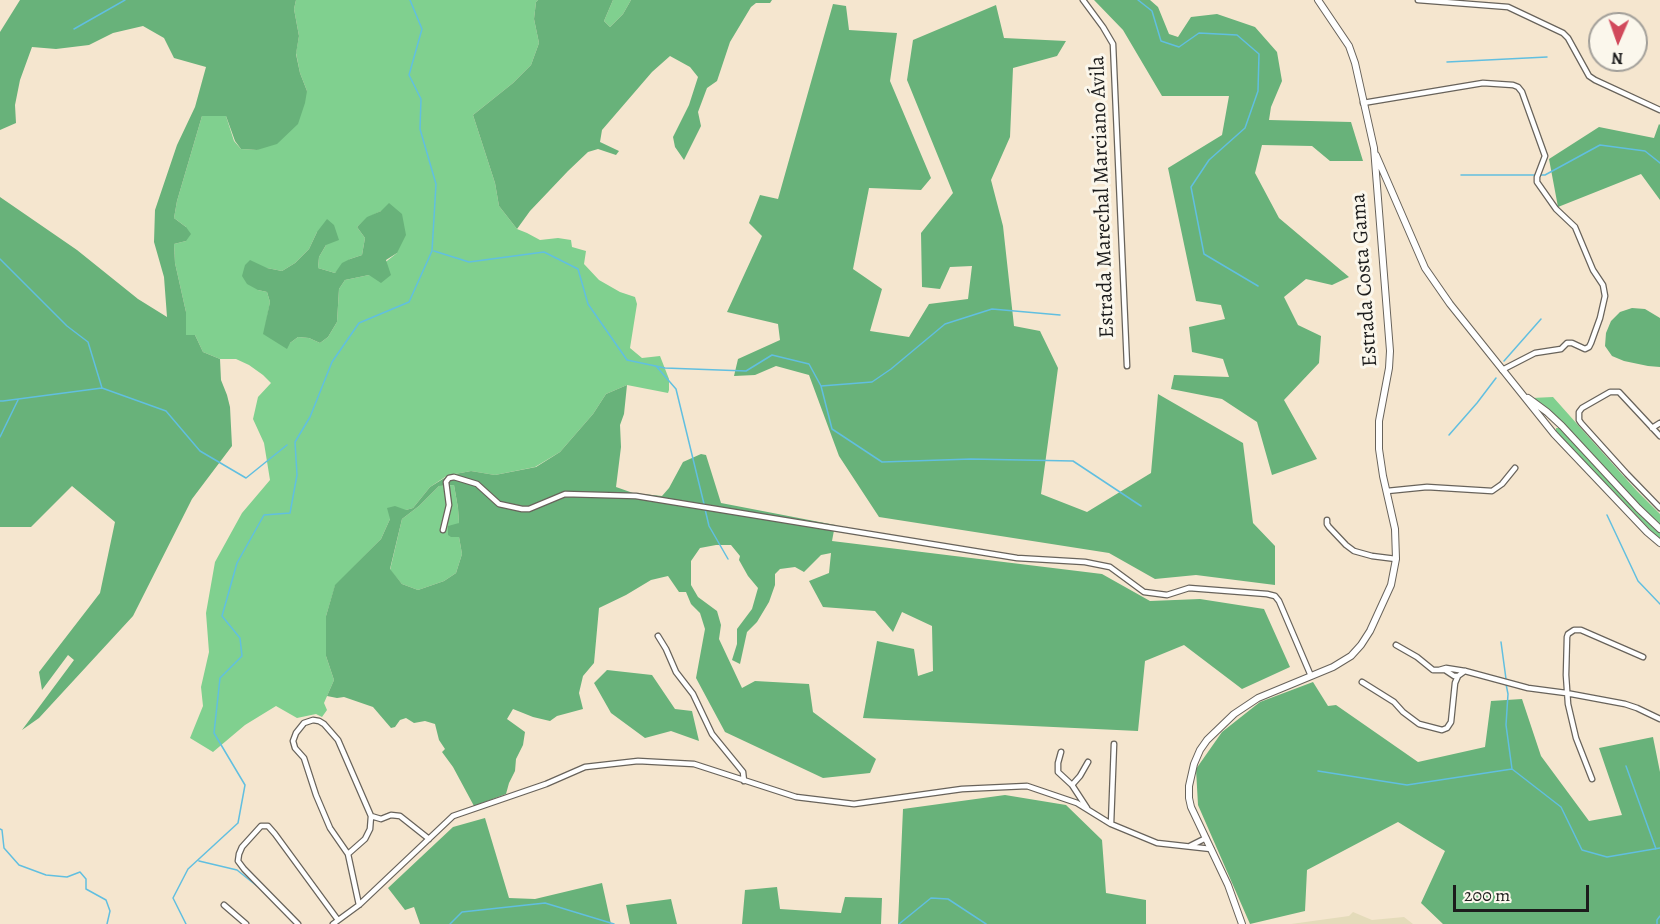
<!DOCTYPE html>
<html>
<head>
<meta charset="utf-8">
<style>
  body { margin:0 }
  #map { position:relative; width:1660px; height:924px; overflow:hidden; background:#f5e6cf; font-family:Alegreya,serif }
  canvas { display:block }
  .north { position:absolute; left:1588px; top:12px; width:60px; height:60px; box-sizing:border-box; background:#fbf7ec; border:2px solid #a29f99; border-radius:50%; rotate:182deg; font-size:16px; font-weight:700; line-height:24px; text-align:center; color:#1c1c1c }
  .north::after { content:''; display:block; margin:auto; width:21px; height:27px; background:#d1495b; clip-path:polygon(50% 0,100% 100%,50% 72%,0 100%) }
  .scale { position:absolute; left:1453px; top:885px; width:136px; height:27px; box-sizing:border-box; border:3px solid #1c1c1c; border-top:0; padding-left:8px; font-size:18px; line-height:21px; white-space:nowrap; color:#1c1c1c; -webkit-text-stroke:4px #fbf7ec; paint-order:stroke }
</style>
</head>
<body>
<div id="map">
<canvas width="1660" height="924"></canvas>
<div class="north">N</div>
<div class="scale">200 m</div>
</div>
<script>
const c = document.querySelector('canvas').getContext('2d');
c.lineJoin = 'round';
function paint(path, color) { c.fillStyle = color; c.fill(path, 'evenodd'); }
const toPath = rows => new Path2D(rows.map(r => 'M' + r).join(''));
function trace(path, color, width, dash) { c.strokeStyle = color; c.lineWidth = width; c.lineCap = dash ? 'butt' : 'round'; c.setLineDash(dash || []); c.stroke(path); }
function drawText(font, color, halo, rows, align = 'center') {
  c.font = font + ' Alegreya,serif'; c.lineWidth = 6; c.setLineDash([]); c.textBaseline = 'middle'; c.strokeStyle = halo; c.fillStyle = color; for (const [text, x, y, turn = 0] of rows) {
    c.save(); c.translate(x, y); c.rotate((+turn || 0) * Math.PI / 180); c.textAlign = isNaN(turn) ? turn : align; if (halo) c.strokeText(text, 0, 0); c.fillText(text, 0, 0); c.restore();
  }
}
paint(toPath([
  [1353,912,1372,920,1404,917,1413,924,1291,924,1349,916]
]), '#e4dbba');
paint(toPath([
  [296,0,538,0,536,2,534,19,539,43,531,65,513,83,473,115,495,183,499,206,517,229,527,233,540,240,558,238,571,240,572,247,586,251,584,264,599,280,620,292,635,297,637,304,630,348,642,358,660,356,669,379,669,390,668,393,627,385,606,394,593,414,560,452,535,467,495,475,471,471,455,474,445,477,430,487,413,508,406,510,390,519,381,539,335,586,326,616,326,656,334,680,324,703,327,710,322,717,316,714,297,718,276,706,245,725,213,752,190,738,203,706,201,687,209,652,206,613,215,562,242,513,270,480,264,443,253,419,258,397,271,383,263,375,249,365,236,359,220,359,203,352,195,335,186,335,186,312,175,263,174,244,186,241,186,227,174,218,177,201,202,116,226,116,234,141,241,149,257,150,307,91,300,73,296,53,299,36,294,9],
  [381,211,397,253,369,275,345,280,339,289,337,322,328,337,320,343,309,338,298,337,290,343,264,334,270,302,267,292,258,290,267,268,282,271,295,263,309,249,317,232,326,245,319,257,318,268,335,273,350,259,362,255,365,238,357,227,367,218],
  [613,0,631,0,623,14,610,27,604,21],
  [1553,397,1636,490,1660,514,1660,526,1532,398],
  [1556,428,1560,428,1660,532,1660,540,1556,432],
  [454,485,458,508,459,523,451,537,459,537,462,554,456,573,444,581,418,590,402,584,390,570,402,519,419,506,439,486]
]), '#80d08f');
paint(toPath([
  [20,0,296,0,294,9,299,36,296,54,300,73,307,91,305,103,298,124,277,144,257,150,241,149,235,141,226,116,202,116,177,201,174,218,186,227,191,234,186,241,174,244,175,263,186,312,186,335,195,335,203,352,220,359,221,380,227,395,230,407,232,446,192,499,133,616,39,718,22,730,74,660,68,655,42,690,39,672,100,593,115,522,72,486,31,527,0,527,0,197,77,250,138,299,167,317,164,277,154,242,155,210,177,145,195,107,206,67,174,58,164,38,143,26,113,33,89,45,56,49,32,47,20,80,15,105,16,123,0,130,0,32],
  [538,0,613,0,604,21,610,27,623,14,631,0,772,0,770,3,756,3,751,7,730,42,717,81,707,88,698,112,701,126,684,160,675,147,673,137,689,105,698,77,690,67,670,56,652,72,602,130,600,142,619,151,616,155,598,149,588,152,568,171,530,211,517,229,499,206,495,183,473,115,513,83,531,65,539,43,534,19,536,2],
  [1094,0,1150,0,1158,7,1169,34,1178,37,1191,17,1217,14,1255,27,1277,52,1282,81,1271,107,1269,120,1351,122,1363,161,1330,161,1312,146,1262,145,1255,173,1279,218,1349,277,1332,285,1306,279,1284,297,1298,325,1321,336,1319,363,1284,400,1317,459,1272,475,1257,422,1222,399,1171,389,1174,375,1229,377,1223,359,1192,352,1189,327,1225,319,1221,305,1196,301,1168,168,1222,135,1229,96,1162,96,1123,30],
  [833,4,846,6,849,30,897,33,890,81,931,178,921,190,869,188,853,269,882,289,870,331,909,337,929,304,968,299,972,266,950,267,940,289,922,287,921,233,953,193,907,80,913,40,996,5,1004,38,1066,41,1057,56,1013,68,1010,137,991,180,1003,226,1014,326,1040,331,1058,368,1041,494,1087,512,1151,473,1158,394,1243,443,1253,523,1275,546,1275,585,1196,575,1155,579,1109,553,879,517,839,456,809,375,776,366,755,375,734,376,738,359,780,340,778,324,727,312,762,236,749,223,760,195,778,199],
  [1659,124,1660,125,1660,200,1641,174,1558,207,1549,159,1599,127,1654,138],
  [389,203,402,214,406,235,397,253,386,260,391,275,381,283,369,275,345,280,339,289,337,322,328,337,320,343,309,338,298,337,290,343,287,349,263,334,270,302,267,292,258,290,247,284,242,276,245,265,250,260,267,268,282,271,295,263,309,249,317,232,327,219,334,225,339,240,326,245,319,257,318,268,335,273,342,263,350,259,362,255,365,238,357,227,367,217,381,211],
  [1632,308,1645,309,1660,318,1660,367,1648,366,1624,361,1612,356,1605,346,1606,333,1611,321,1620,312],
  [627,385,624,414,620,425,621,447,616,487,633,493,662,496,669,488,683,462,701,454,706,455,721,503,835,525,832,541,1102,574,1150,601,1200,599,1264,609,1290,667,1242,689,1184,645,1145,661,1138,731,863,718,877,641,914,649,918,676,933,671,932,626,902,612,893,632,875,611,823,607,809,581,829,573,831,553,821,555,804,572,795,567,780,569,775,574,775,585,769,602,757,622,747,632,740,664,732,660,737,644,737,629,752,609,758,588,748,576,739,560,740,556,731,545,716,545,700,548,691,561,691,585,698,597,717,611,721,625,719,639,742,688,755,681,809,684,813,712,876,759,870,773,823,778,725,732,696,678,705,629,700,613,691,604,686,592,679,592,668,576,651,580,626,595,599,608,594,663,583,676,579,693,583,709,557,716,550,721,533,717,513,709,507,719,525,732,523,745,516,759,515,771,509,783,506,794,474,806,453,767,442,752,445,749,439,740,435,724,425,721,414,723,406,718,400,720,395,727,391,728,373,707,344,697,337,698,327,696,334,680,326,656,326,616,335,585,381,539,390,519,387,508,395,506,406,510,413,508,430,487,446,477,455,474,471,471,495,475,536,467,560,452,593,414,606,394],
  [454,485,458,508,459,523,448,526,448,535,451,537,459,537,462,554,456,573,444,581,418,590,402,584,390,569,402,519,419,506,439,486],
  [607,670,652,675,675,709,692,711,699,741,671,731,645,738,611,713,594,683],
  [1313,682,1328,706,1336,705,1418,762,1485,747,1491,701,1522,699,1541,756,1589,821,1622,815,1599,748,1653,737,1660,772,1660,924,1443,924,1421,903,1445,851,1398,822,1307,870,1305,911,1250,924,1198,805,1196,769,1222,732,1260,702],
  [1005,795,1066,805,1102,840,1106,893,1146,900,1146,924,898,924,903,809],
  [485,818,509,898,535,899,602,883,611,924,420,924,414,907,405,910,388,888,453,827],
  [777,887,780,909,841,913,845,897,882,898,881,924,742,924,745,890],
  [671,899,677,924,630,924,626,905]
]), '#68b27a');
trace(toPath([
  [1138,0,1152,11,1161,41,1179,47,1199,33,1237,35,1259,54,1258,91,1245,128,1209,160,1191,187,1204,254,1258,286],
  [74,29,125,0],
  [1447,62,1547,57],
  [1461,175,1545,175,1600,145,1645,151,1660,163],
  [434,251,469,262,544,252,578,269,588,304,627,360,665,368,746,371,772,355,809,364,821,386,832,429,882,462,971,459,1073,461,1141,506],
  [0,259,67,326,88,342,102,388],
  [1504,361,1541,319],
  [656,366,676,389,704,504],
  [821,386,872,382,891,369,945,324,992,309,1060,315],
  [0,401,3,401,102,388,166,411,200,451,246,478,287,445],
  [1449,435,1477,403,1496,378],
  [0,437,18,400],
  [705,509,709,526,728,559],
  [1607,515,1638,581,1660,604],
  [1501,642,1506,679],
  [1506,684,1508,694,1506,725,1512,769],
  [1626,766,1656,849],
  [1318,771,1407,785,1512,769,1561,807,1582,850,1607,857,1660,848],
  [0,829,2,830,4,848,19,865,46,875,67,877,80,872,86,879,86,889,106,900,110,911,107,924],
  [199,861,237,870,257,886],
  [282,905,292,914],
  [186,924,173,898,188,869,238,823,245,785,214,733,220,678,242,656,240,638,222,616,237,563,264,515,290,513,297,475,295,442,310,417,332,362,359,323,409,302,432,251,436,184,420,129,421,99,409,75,422,29,410,0],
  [450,924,462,912,545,903,614,924],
  [899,924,931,898,948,899,986,924],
  [1657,924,1657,920,1660,916]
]), '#61bfe0', 1.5);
const street = toPath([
  [1083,0,1103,27,1113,44,1127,366],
  [1418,0,1508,7,1563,33,1568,38,1589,76,1595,80,1660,110],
  [1363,103,1483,83,1513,85,1518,87,1522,92,1545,156,1537,177,1537,182,1556,209,1575,227,1593,270,1603,285,1605,296,1600,318,1591,343,1589,347,1585,349,1572,343,1567,343,1561,349,1535,353,1502,370],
  [1652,428,1660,423],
  [1660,436,1619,392,1610,392,1582,408,1579,412,1579,420,1581,423,1627,474,1660,508],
  [1387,491,1427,487,1492,491,1502,484,1515,468],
  [1327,520,1327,524,1329,527,1346,545,1354,551,1372,556,1396,559],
  [443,530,449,505,446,482,449,478,454,477,477,484,499,504,522,509,529,509,565,494,636,496,1017,558,1085,562,1110,567,1144,592,1167,595,1189,588,1267,594,1275,596,1279,601,1311,676],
  [658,636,666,649,676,672,693,694,712,734,743,772,744,781],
  [1396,645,1417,657,1433,670,1445,670,1454,676,1458,676],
  [1439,670,1446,668,1465,671,1528,688,1566,693,1625,704,1637,708,1660,719],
  [1362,682,1394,702,1403,712,1419,724,1442,730,1447,728,1451,722,1455,683,1458,676,1465,671],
  [1061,752,1058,763,1058,772,1072,785,1087,808],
  [1592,779,1576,738,1568,704,1566,675,1567,637,1568,634,1574,630,1581,630,1643,657],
  [1072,785,1080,776,1088,762],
  [1111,824,1114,744],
  [1190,846,1206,838],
  [348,854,365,839,370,829,371,816],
  [224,905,246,924],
  [359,905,348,854,330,828,316,795,304,758,295,748,293,741,296,733,304,723,313,720,319,721,324,724,338,740,371,816,381,819,391,815,400,816,429,839],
  [298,924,244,869,238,861,239,854,242,847,261,826,268,826,275,834,338,920],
  [333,924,359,905,453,816,546,784,585,767,638,761,694,764,796,797,854,804,962,789,1027,786,1077,803,1111,824,1157,843,1211,849]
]);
const secondary = toPath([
  [1376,155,1425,268,1450,304,1554,434,1647,532,1660,543],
  [1528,398,1547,412,1562,426,1638,508,1660,529],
  [1242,924,1228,885,1191,807,1189,798,1189,786,1194,764,1200,750,1207,740,1234,714,1258,698,1333,667,1351,656,1361,645,1370,631,1391,585,1396,559,1395,529,1383,476,1379,449,1379,421,1389,368,1390,351,1374,148,1355,63,1349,46,1318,0]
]);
trace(street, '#68635b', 7);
trace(secondary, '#68635b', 8);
trace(street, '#fff', 4.5);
trace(secondary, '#fff', 6);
drawText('21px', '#1c1c1c', '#fbf7ec', [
  ["Estrada Marechal Marciano Ávila",1103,197,-92],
  ["Estrada Costa Gama",1365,280,-94]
]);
</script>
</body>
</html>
